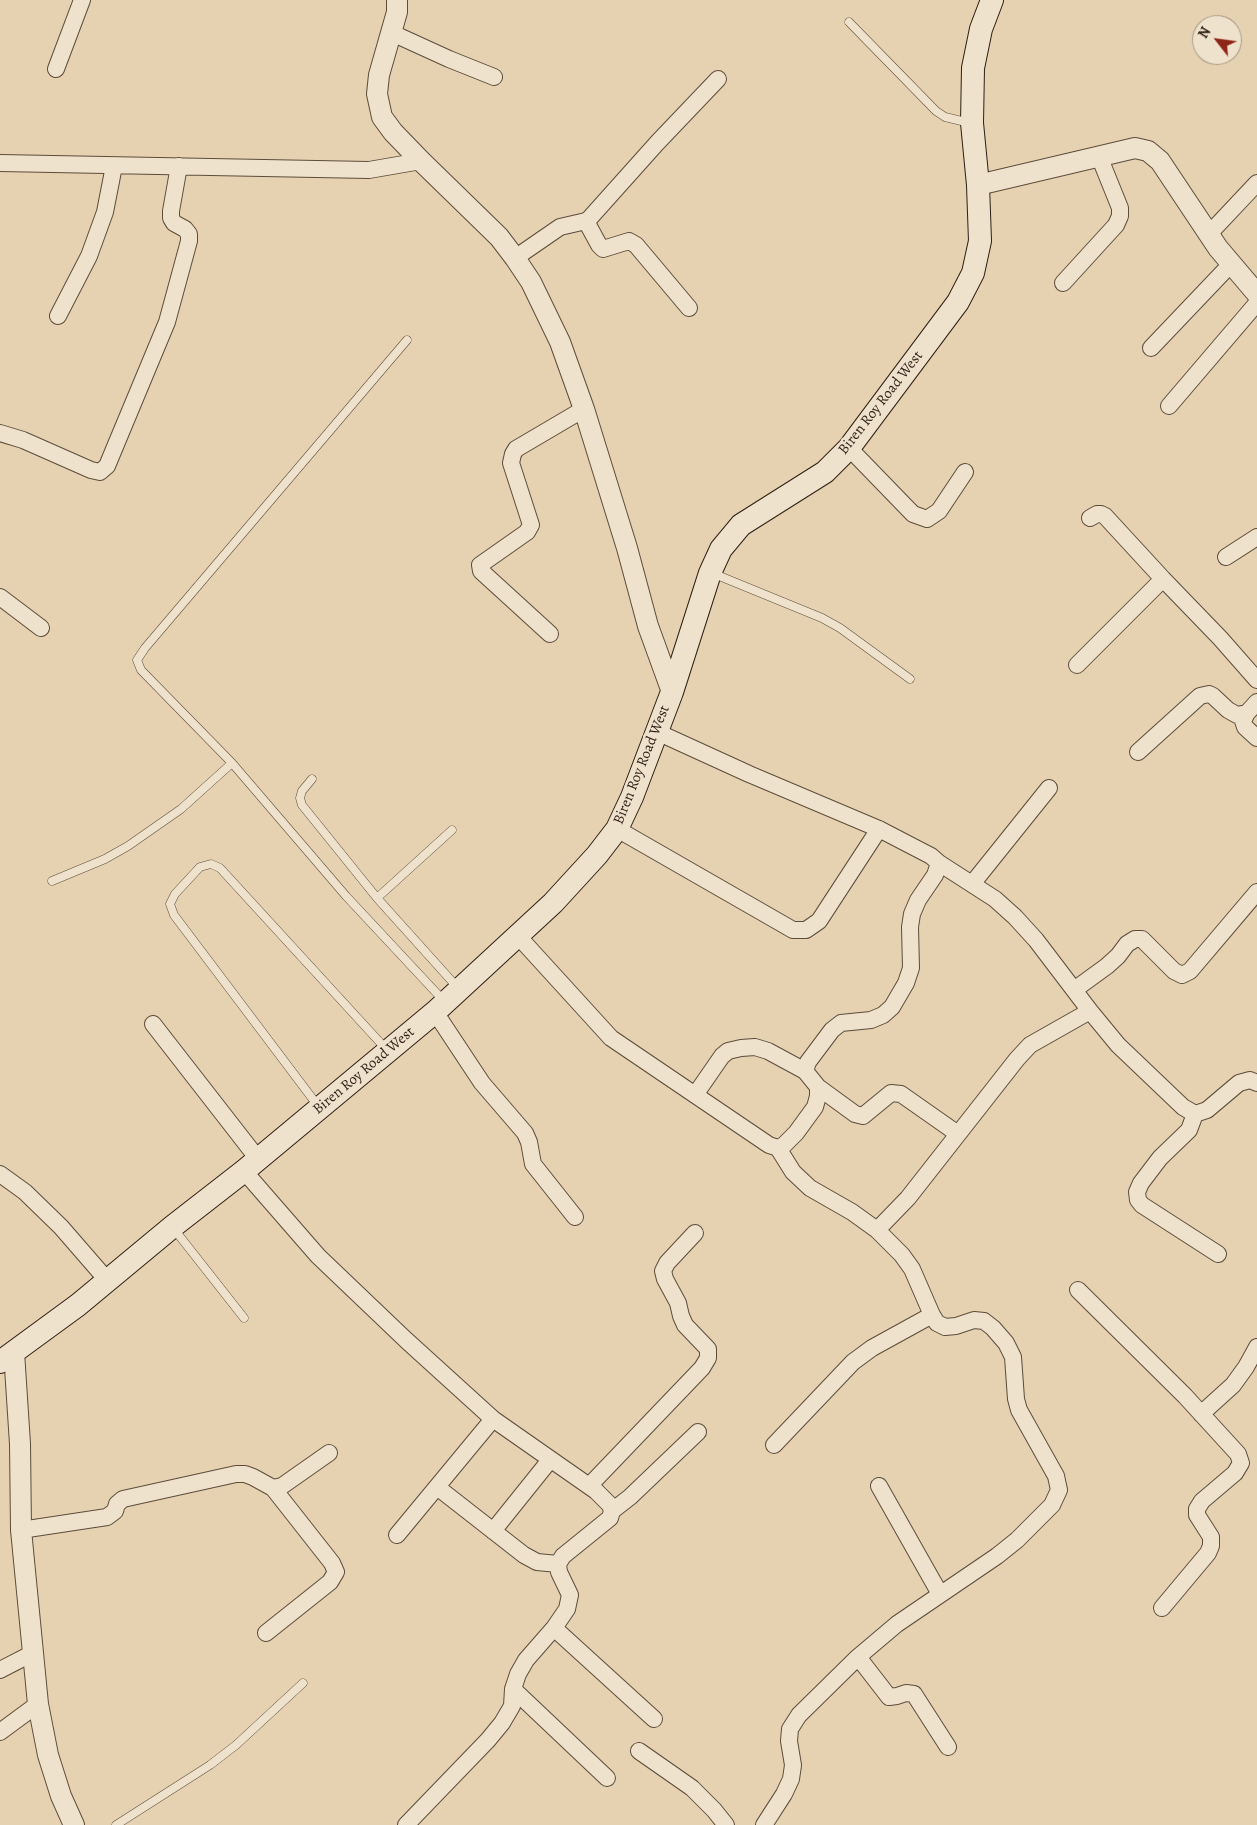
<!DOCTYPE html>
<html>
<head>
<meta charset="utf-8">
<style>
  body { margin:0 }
  #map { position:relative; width:1257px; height:1825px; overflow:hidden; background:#e6d2b0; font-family:Alegreya,serif }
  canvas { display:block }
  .north { position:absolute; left:1192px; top:15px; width:50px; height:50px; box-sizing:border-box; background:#efe2cc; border:1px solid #a29483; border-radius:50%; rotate:300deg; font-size:14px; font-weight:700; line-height:20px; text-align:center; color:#2e1f15 }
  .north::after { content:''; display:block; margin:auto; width:18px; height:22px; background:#8f2418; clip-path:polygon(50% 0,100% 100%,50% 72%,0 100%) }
</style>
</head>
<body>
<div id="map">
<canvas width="1257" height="1825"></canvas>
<div class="north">N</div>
</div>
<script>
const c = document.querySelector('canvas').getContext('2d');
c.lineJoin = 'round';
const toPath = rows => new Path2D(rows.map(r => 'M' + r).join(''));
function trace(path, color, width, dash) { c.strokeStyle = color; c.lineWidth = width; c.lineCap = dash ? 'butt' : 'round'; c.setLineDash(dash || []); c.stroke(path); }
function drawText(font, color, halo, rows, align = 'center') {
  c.font = font + ' Alegreya,serif'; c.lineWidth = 5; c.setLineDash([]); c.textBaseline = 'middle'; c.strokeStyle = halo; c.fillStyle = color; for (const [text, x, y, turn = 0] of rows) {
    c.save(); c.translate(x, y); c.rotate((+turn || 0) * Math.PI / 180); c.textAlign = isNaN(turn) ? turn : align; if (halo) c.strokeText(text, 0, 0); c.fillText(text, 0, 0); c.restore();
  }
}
const service = toPath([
  [849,22,936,111,945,117,970,123],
  [407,340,145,648,137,660,141,670,232,763,346,896,444,1001],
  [712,573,822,618,840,628,910,679],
  [312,779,302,791,300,798,302,805,377,898,458,988],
  [52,881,105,859,128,846,181,809,232,763],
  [377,898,452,830],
  [318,1106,174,915,170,904,175,894,200,867,211,864,220,868,386,1049],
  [174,1229,244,1318],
  [116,1825,210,1765,236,1745,303,1683]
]);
const minor = toPath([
  [392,33,449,59,494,77],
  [56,69,82,0],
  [0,163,369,170,421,161],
  [586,221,599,245,603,249,629,241,636,245,689,308],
  [1208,235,1257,183],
  [515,258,560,227,586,221,589,219,657,143,718,79],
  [1063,283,1116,225,1120,216,1120,208,1099,156],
  [58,316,89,256,105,212,114,166],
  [1151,348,1230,265],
  [1169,406,1257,303],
  [0,433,23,440,91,470,100,472,107,466,167,322,189,241,189,234,185,229,174,223,171,218,171,211,179,166],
  [849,448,913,514,927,519,939,511,965,472],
  [1090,518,1097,514,1101,514,1105,516,1163,579,1220,638,1257,680],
  [1226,557,1257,537],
  [0,597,41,628],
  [550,634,481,571,480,565,527,532,531,525,511,463,513,454,516,449,584,409],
  [1077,665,1163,579],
  [1257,702,1247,713,1243,721,1245,727,1257,738],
  [1138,752,1200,696,1209,694,1213,696,1228,710,1237,715,1247,713],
  [617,829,793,930,806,930,819,921,879,829],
  [939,863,995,899,1015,917,1036,940,1090,1011,1118,1045,1183,1107,1195,1114,1207,1110,1239,1083,1250,1080,1257,1083],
  [972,884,1049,788],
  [518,936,611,1038,769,1145,778,1148,784,1145,796,1133,815,1107,818,1096,818,1087,805,1071,808,1062,832,1030,841,1023,871,1020,883,1015,892,1007,906,983,911,968,910,927,912,914,918,900,935,875,939,863,931,856,879,829,749,774,657,732],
  [1074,990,1107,966,1118,956,1127,944,1135,939,1142,939,1174,971,1182,975,1190,971,1257,892],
  [435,1012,482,1083,525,1133,529,1142,533,1164,575,1217],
  [153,1024,258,1159],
  [818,1087,855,1114,863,1116,891,1093,901,1094,958,1134],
  [695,1095,722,1056,728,1051,741,1048,755,1047,768,1051,805,1071],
  [1195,1114,1189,1130,1160,1158,1141,1183,1137,1192,1138,1200,1142,1205,1218,1254],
  [244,1171,318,1256,406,1340,493,1419,596,1491,610,1505,612,1511,610,1518,563,1556,558,1564,559,1572,570,1595,567,1609,554,1628,526,1660,518,1674,513,1689,512,1706,502,1723,488,1740,406,1825],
  [0,1174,25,1192,61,1227,107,1280],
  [877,1230,908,1198,1017,1059,1030,1045,1090,1011],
  [1078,1290,1185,1396,1238,1454,1241,1463,1235,1473,1202,1501,1197,1509,1197,1515,1211,1537,1211,1546,1208,1553,1162,1608],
  [1201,1414,1233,1385,1246,1367,1257,1347],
  [774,1445,853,1362,872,1348,932,1315],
  [589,1486,702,1368,708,1358,708,1349,685,1325,681,1316,678,1303,665,1279,663,1271,667,1263,695,1233],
  [879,1486,940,1594],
  [437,1487,524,1555,537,1562,558,1564],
  [612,1511,630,1497,698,1432],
  [21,1530,107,1517,115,1511,117,1504,123,1499,236,1474,245,1474,253,1477,273,1488,282,1486,329,1453],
  [493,1531,550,1460],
  [397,1535,493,1419],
  [554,1628,654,1719],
  [266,1633,330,1582,336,1572,332,1563,273,1488],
  [858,1657,889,1697,897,1696,906,1693,914,1694,948,1747],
  [0,1670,33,1653],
  [513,1689,607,1778],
  [0,1732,38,1704],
  [639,1751,692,1788,714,1810,726,1825],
  [764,1825,784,1794,791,1779,793,1765,789,1741,790,1729,799,1715,858,1657,897,1624,997,1556,1017,1540,1052,1505,1059,1490,1056,1476,1019,1410,1016,1399,1013,1357,1006,1343,993,1328,984,1321,974,1320,956,1326,945,1327,937,1323,932,1315,912,1269,902,1255,877,1230,852,1212,810,1188,793,1172,778,1148]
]);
const tertiary = toPath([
  [397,0,397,12,379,75,377,94,382,117,393,132,421,161,499,237,515,258,531,282,560,342,584,409,627,548,648,626,672,692],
  [978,185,1135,148,1148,151,1160,161,1218,248,1257,294],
  [14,1352,20,1444,21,1530,38,1704,48,1755,61,1796,74,1825]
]);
const secondary = toPath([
  [0,1362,78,1305,172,1227,244,1171,435,1012,553,903,597,855,617,829,632,797,672,692,710,573,721,549,741,525,825,472,849,448,958,302,973,273,980,241,978,185,972,123,973,68,981,29,992,0]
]);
trace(service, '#5c4c3c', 9);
trace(minor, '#5c4c3c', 18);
trace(tertiary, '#5c4c3c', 22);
trace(secondary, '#2e1f15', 24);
trace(service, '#efe2cc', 8);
trace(minor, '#efe2cc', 16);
trace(tertiary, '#efe2cc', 20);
trace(secondary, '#efe2cc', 22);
drawText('15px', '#2e1f15', '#efe2cc', [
  ["Biren Roy Road West",881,403,-52],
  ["Biren Roy Road West",642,765,-68],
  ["Biren Roy Road West",364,1071,-40]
]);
</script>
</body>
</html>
